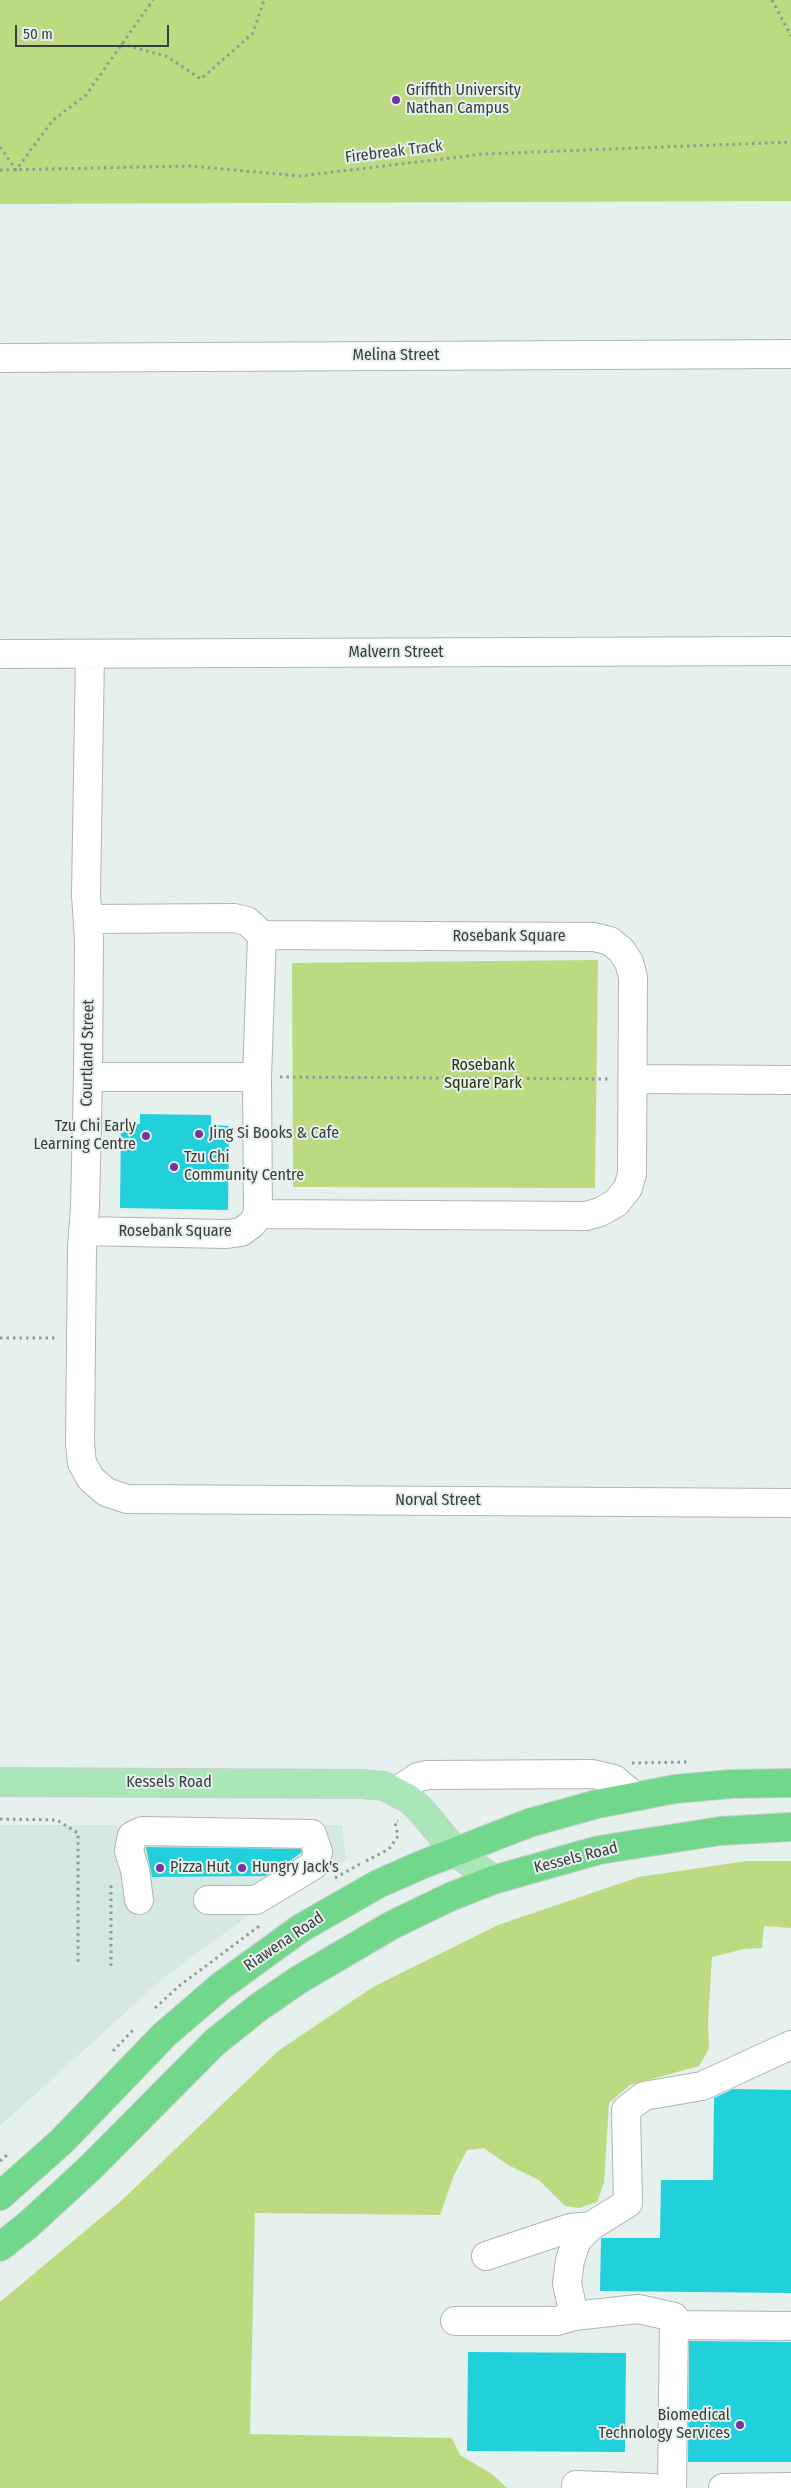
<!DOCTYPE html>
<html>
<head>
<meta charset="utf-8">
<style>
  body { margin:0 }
  #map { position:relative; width:791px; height:2488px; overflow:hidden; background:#e6f0ed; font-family:"Fira Sans Condensed",sans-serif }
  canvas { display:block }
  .scale { position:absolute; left:15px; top:25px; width:154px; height:22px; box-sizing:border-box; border:2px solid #3a3e3d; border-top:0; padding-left:6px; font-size:15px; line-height:18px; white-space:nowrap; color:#3a3e3d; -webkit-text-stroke:4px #e6f0ed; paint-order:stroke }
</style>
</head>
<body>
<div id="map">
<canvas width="791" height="2488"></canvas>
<div class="scale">50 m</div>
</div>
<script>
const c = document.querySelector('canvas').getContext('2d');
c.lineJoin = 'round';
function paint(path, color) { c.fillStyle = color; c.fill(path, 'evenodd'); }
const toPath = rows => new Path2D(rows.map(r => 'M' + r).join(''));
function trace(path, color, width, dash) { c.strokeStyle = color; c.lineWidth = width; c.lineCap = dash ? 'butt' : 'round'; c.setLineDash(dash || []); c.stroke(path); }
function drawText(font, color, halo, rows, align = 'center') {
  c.font = font + ' "Fira Sans Condensed",sans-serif'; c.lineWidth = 4; c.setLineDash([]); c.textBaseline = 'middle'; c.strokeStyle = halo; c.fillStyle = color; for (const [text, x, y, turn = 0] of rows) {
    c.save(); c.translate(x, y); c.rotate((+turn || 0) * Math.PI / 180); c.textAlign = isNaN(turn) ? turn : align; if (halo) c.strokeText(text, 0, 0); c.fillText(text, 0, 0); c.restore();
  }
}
paint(toPath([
  [0,1825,342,1825,346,1860,269,1901,167,1975,0,2126]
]), '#d5e8e2');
paint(toPath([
  [0,0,791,0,791,201,0,204],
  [598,960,595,1188,293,1187,292,963],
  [747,1861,791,1861,791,1928,764,1926,762,1948,744,1949,712,1957,708,2022,709,2049,699,2066,630,2085,609,2103,604,2183,597,2202,579,2208,565,2206,539,2180,508,2165,484,2148,467,2150,454,2175,440,2215,255,2213,250,2434,452,2438,460,2455,492,2474,507,2488,0,2488,0,2302,121,2201,278,2051,373,1987,498,1925,639,1877]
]), '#bcdb80');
paint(toPath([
  [140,1114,211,1115,211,1125,229,1126,228,1210,120,1208,121,1124,140,1124],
  [146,1847,301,1849,302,1852,287,1863,276,1863,276,1869,265,1876,152,1877],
  [733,2089,791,2090,791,2293,600,2291,601,2238,660,2238,661,2180,713,2180,714,2098],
  [689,2341,791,2342,791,2462,688,2462],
  [468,2352,626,2353,625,2452,467,2451]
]), '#22d0dc');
const minor = toPath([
  [0,358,791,354],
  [0,654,791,651],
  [90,654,86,895,89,940,88,1077,85,1207,82,1247,80,1444,82,1463,91,1479,106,1492,127,1499,791,1503],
  [88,919,234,918,247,921,262,935],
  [262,935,594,937,610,941,621,950,629,962,633,977,632,1174,628,1188,616,1203,600,1212,586,1216,258,1214,257,1077,262,935],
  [88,1077,257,1077],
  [633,1079,791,1080],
  [83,1231,227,1234,241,1232,252,1224,258,1214],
  [397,1791,418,1777,427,1775,593,1774,614,1779,634,1796],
  [139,1900,135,1870,129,1851,132,1836,142,1831,312,1834,318,1852,314,1865,256,1900,208,1900],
  [486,2256,570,2228,591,2226],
  [455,2321,557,2321,574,2316],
  [674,2325,791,2326],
  [576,2488,576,2485,653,2488],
  [672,2488,674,2317,638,2309,574,2316,567,2283,570,2260,577,2240,591,2226,628,2203,626,2110,644,2096,702,2086,791,2045],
  [723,2488,791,2487]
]);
const major = toPath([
  [0,1782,361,1784,384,1786,409,1799,421,1810,455,1851,493,1880]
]);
const highway = toPath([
  [0,2196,62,2141,164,2035,221,1986,301,1928,378,1884,421,1865,529,1823,597,1804,675,1789,731,1784,791,1783],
  [0,2247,28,2225,90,2168,215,2042,259,2007,300,1979,392,1925,450,1897,493,1880,599,1850,720,1831,791,1827]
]);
trace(minor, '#acb6b3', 30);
trace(major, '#cccdcd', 30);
trace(highway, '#cccdcd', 30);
trace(toPath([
  [772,0,791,36],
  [121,44,166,56,201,79,253,33,264,0],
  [0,147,16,170,53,120,86,95,153,0],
  [0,170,190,166,300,176,484,154,791,142],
  [280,1077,609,1079],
  [0,1338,58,1338],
  [632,1763,690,1762],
  [0,1819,57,1820,78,1833,78,1965],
  [366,1861,389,1849,398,1836,395,1822,398,1821],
  [335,1878,360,1864],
  [111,1966,111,1884],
  [155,2008,179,1986,262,1924],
  [113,2051,135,2028],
  [0,2161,7,2155]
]), '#939a98', 3, [2.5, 4]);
trace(minor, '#fff', 28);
trace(major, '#a9e7b9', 28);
trace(highway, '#70d78b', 28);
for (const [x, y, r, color] of [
  [396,100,5,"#7632a6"],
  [199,1134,5,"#7632a6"],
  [146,1136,5,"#7632a6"],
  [174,1167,5,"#7632a6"],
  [160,1868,5,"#7632a6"],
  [242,1868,5,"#7632a6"],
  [740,2425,5,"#7632a6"]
]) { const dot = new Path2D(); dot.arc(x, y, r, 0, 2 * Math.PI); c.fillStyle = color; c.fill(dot); trace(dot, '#e6f0ed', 2); }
drawText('16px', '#3a3e3d', '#e6f0ed', [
  ["Griffith University",406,91],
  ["Nathan Campus",406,109],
  ["Tzu Chi Early",136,1127,"right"],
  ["Learning Centre",136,1145,"right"],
  ["Jing Si Books & Cafe",209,1134],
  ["Tzu Chi",184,1158],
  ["Community Centre",184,1176],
  ["Pizza Hut",170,1868],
  ["Hungry Jack's",252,1868],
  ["Biomedical",730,2416,"right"],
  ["Technology Services",730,2434,"right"]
], 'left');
drawText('16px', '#3a3e3d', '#e6f0ed', [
  ["Firebreak Track",394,152,-7],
  ["Melina Street",396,356],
  ["Malvern Street",396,653],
  ["Rosebank Square",509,937],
  ["Courtland Street",88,1053,-89],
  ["Rosebank Square",175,1232],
  ["Norval Street",438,1501],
  ["Kessels Road",169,1783],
  ["Kessels Road",576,1858,-14],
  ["Riawena Road",284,1942,-34]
]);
drawText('16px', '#263209', '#e6f0ed', [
  ["Rosebank",483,1066],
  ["Square Park",483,1084]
]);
</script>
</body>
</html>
